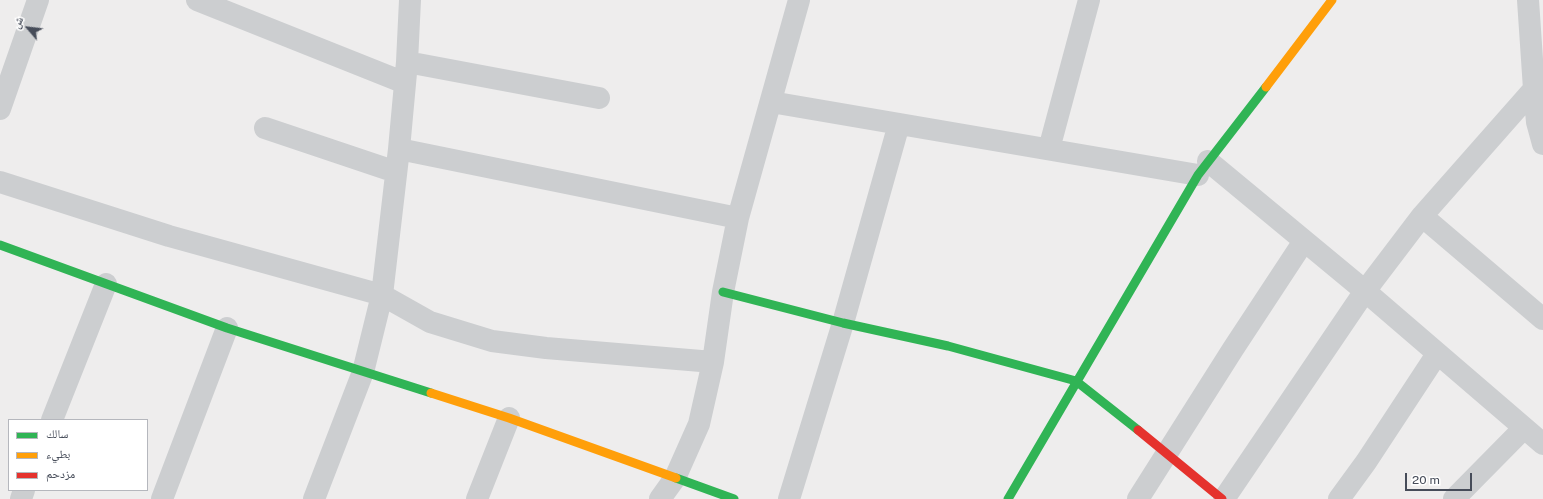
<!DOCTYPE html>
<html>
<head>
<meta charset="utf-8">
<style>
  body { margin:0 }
  #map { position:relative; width:1543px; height:499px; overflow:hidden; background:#eeeded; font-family:"Public Sans","Noto Naskh Arabic",sans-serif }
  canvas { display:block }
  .legend { position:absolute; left:8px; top:419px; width:140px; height:72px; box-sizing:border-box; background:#fff; border:1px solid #b5b7bd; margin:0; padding:5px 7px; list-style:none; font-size:12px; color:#464c59 }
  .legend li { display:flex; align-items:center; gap:8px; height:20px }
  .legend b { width:20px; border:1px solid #b5b7bd }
  .north { position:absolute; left:8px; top:8px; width:40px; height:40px; -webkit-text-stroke:3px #fff; paint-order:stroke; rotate:298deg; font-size:11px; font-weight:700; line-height:16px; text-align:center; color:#464c59 }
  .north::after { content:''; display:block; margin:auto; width:14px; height:18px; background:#464c59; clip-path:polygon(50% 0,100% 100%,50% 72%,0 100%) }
  .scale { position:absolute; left:1405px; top:473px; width:67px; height:18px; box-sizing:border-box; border:2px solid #464c59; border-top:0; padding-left:5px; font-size:12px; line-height:14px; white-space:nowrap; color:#464c59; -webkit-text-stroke:3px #fff; paint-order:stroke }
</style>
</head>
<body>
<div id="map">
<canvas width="1543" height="499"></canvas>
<ul class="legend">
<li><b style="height:5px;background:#30b455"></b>سالك</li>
<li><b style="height:5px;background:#ff9f0a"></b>بطيء</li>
<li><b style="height:5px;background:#e5322d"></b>مزدحم</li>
</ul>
<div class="north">ش</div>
<div class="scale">20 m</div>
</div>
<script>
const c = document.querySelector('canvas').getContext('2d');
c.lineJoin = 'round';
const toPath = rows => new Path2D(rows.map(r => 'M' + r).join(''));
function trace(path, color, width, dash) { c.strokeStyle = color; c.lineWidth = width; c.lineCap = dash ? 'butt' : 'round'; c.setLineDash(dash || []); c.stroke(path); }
trace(toPath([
  [197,0,405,83],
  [1528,0,1534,89,1537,122,1543,144],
  [407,62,599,98],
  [771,102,1198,175],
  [0,109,38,0],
  [265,128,396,172],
  [399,149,738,218],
  [1049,149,1089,0],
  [1208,161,1365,291,1543,444],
  [0,182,169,236,382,295,430,322,492,341,546,348,713,362],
  [1422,216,1543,319],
  [52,420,106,284],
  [21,499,24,490],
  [162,499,227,328],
  [314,499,363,372,382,295,399,149,407,62,410,0],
  [477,499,509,418],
  [660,499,675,478,699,424,713,362,723,292,738,218,799,0],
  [789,499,843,323,899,124],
  [1138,499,1233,349,1304,241],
  [1224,499,1365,291,1422,216,1534,89],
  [1339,499,1366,462,1437,354],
  [1454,499,1524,428]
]), '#ccced0', 22);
trace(toPath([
  [0,245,227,328,431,393],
  [723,292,843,323,948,346,1076,381,1138,430],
  [676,478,734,499],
  [1008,499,1198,175,1266,87]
]), '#30b455', 9);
trace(toPath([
  [1266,87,1332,0],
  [431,393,509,418,676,478]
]), '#ff9f0a', 9);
trace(toPath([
  [1138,430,1222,499]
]), '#e5322d', 9);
</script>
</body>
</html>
